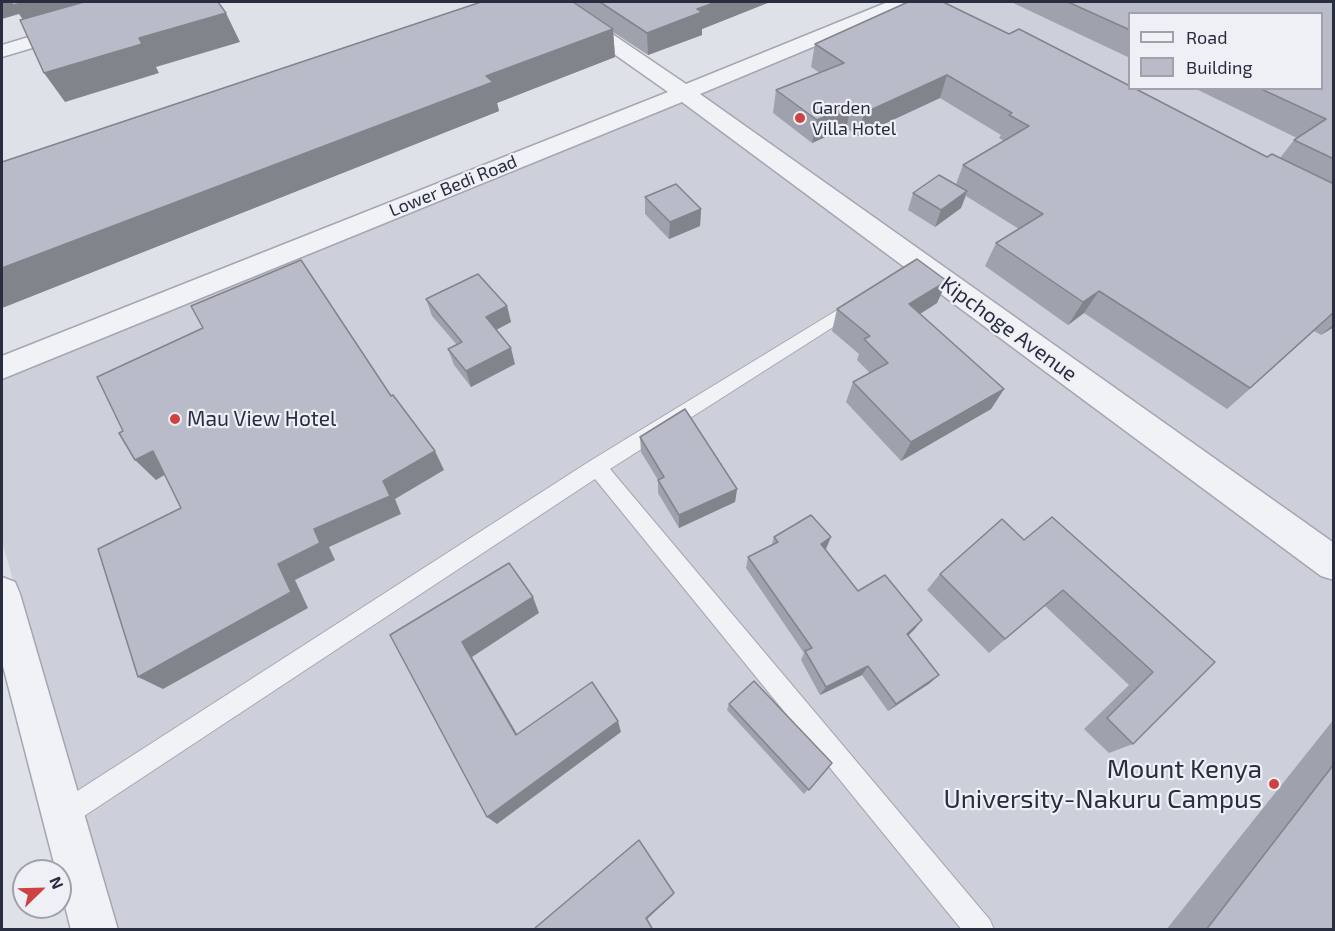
<!DOCTYPE html>
<style>
body{margin:0}
#map{position:relative;width:1335px;height:931px;overflow:hidden;background:#dfe1e8;font-family:"Exo 2",sans-serif}
canvas{display:block}
.frame{position:absolute;inset:0;border:3px solid #282d3f;pointer-events:none}
.legend{position:absolute;left:1128px;top:12px;width:195px;height:78px;box-sizing:border-box;background:#eef0f6;border:2px solid #9fa2ad;margin:0;padding:8px 10px;list-style:none;font-size:18px;color:#282d3f}
.legend li{display:flex;align-items:center;gap:12px;height:30px}
.legend b{width:30px;border:2px solid #9fa2ad}
.north{position:absolute;left:12px;top:859px;width:60px;height:60px;box-sizing:border-box;background:#eef0f6;border:2px solid #9fa2ad;border-radius:50%;rotate:67deg;font-size:16px;font-weight:700;line-height:24px;text-align:center;color:#282d3f}
.north::after{content:'';display:block;margin:auto;width:21px;height:27px;background:#ce4243;clip-path:polygon(50% 0,100% 100%,50% 72%,0 100%)}
</style>
<div id="map">
<canvas width="1335" height="931"></canvas>
<div class="frame"></div>
<ul class="legend">
<li><b style="height:8px;background:#f1f2f6"></b>Road</li>
<li><b style="height:16px;background:#b9bcc8"></b>Building</li>
</ul>
<div class="north">N</div>
</div>
<script>
const context = document.querySelector('canvas').getContext('2d');
context.lineJoin = 'round';
function fill(path, color) {
  context.fillStyle = color;
  context.fill(path, 'evenodd');
}
function trace(path, color, width, dash) {
  context.strokeStyle = color;
  context.lineWidth = width;
  context.lineCap = dash ? 'butt' : 'round';
  context.setLineDash(dash || []);
  context.stroke(path);
}
function write(font, color, halo, rows, align = 'center') {
  context.font = font + ' "Exo 2",sans-serif';
  context.lineWidth = 4.5;
  context.setLineDash([]);
  context.textBaseline = 'middle';
  context.strokeStyle = halo;
  context.fillStyle = color;
  for (const [text, x, y, turn = 0] of rows) {
    context.save();
    context.translate(x, y);
    context.rotate((+turn || 0) * Math.PI / 180);
    context.textAlign = isNaN(turn) ? turn : align;
    if (halo) context.strokeText(text, 0, 0);
    context.fillText(text, 0, 0);
    context.restore();
  }
}
fill(new Path2D(`
 M882,2H1333V929H114L2,542V377ZM1130,14H1322V88H1130Z`), '#cdd0da');
const lane = new Path2D(`
 M857,298L863,300L865,304L863,308L610,469L990,920L994,930H962L595,479L72,824L63,828L54,824L50,815L54,806L590,461Z`);
const street = new Path2D(`
 M544,2H565L686,84L888,2H913L911,6L700,94L1334,543V580L1321,576L682,102L2,379V356L668,92L546,6Z
 M72,24L79,26L82,30L79,34L2,57V45Z
 M2,577L15,582L20,594L118,930H71L60,886V871H56L2,662Z`);
trace(lane, '#a4a7b2', 2);
trace(street, '#a4a7b2', 3);
fill(lane, '#f1f2f6');
fill(street, '#f1f2f6');
fill(new Path2D(`
 M575,2H770L702,29V35L648,55L613,32L615,57L497,103L499,111L2,308V162Z
 M1011,2H1334V327L1321,335L1314,331L1227,409L1084,313L1068,325L985,266L996,243L1019,229L966,196L961,208L935,227L908,210L913,193L956,184L963,165L1004,141L999,138L1001,135L940,98L858,136L846,128L812,143L773,113L776,90L820,73L811,67L815,44L1009,34L1267,157L1280,158L1294,140L1297,138L1194,88H1322L1130,14V58Z
 M645,197L701,209L700,226L669,239L645,214Z
 M947,281L937,303L920,314L1004,389L991,409L901,461L846,402L853,382L870,373L857,360L859,354L832,331L837,309Z
 M426,299L507,306L511,322L496,330L515,364L471,387L454,365L448,349L457,345L432,316Z
 M640,437L737,489L735,502L679,528L658,493V480L641,452Z
 M774,537L826,549H825L858,591L922,620L908,636L939,675L930,683L888,711L862,675L820,695L801,660L804,653L746,568L748,557L772,544Z
 M1024,540L1215,662L1133,744L1109,753L1084,729L1129,685L1045,606L989,653L927,590L940,574Z
 M729,704L832,763L804,794L727,710Z
 M1334,719V930H1166Z`), '#9fa2ac');
fill(new Path2D(`
 M2,2H144L33,34L19,14L2,19Z
 M716,2H770L702,29V35L648,55L647,33L697,9Z
 M226,13L240,42L156,67L159,73L65,102L44,73L139,38Z
 M613,29L615,57L497,103L499,111L2,308V268L486,76Z
 M947,75L940,98L858,136L864,113Z
 M852,105L846,128L812,143L817,120Z
 M967,191L961,208L935,227L941,210Z
 M701,209L700,226L669,239L670,222Z
 M947,281L937,303L901,326L909,304Z
 M1099,291L1084,313L1068,325L1083,302Z
 M507,306L511,322L490,333L486,317Z
 M1334,312L1314,331L1227,409L1250,388Z
 M1334,324V327L1321,335Z
 M511,348L515,364L471,387L466,371Z
 M1004,389L991,409L901,461L911,442Z
 M153,451L173,470L156,480L135,460Z
 M435,451L444,470L395,499L401,514L329,547L335,560L295,580L308,608L163,689L138,677L278,564L314,529L383,481Z
 M737,489L735,502L679,528V515Z
 M831,537L826,549L816,555L821,544Z
 M533,597L539,613L472,657L524,746L516,735L462,642Z
 M922,620L914,630L899,644L907,634Z
 M868,666L862,675L820,695L826,687Z
 M939,675L930,683L888,711L896,704Z
 M618,721L621,732L497,824L487,817Z
 M674,893L673,895L647,919L653,930L646,918Z`), '#82848c');
const building = new Path2D(`
 M11,2H26L13,5Z
 M84,2H218L226,13L139,38L142,44L44,73L20,20Z
 M481,2H573L613,29L486,76L493,82L2,268V162Z
 M600,2H716L697,9L702,12L647,33Z
 M908,2H943L1009,34L1019,29L1130,86V88H1134L1267,157L1272,154L1334,184V312L1250,388L1099,291L1083,302L996,243L1043,214L963,165L1029,126L1009,115L1012,113L947,75L864,113L852,105L817,120L776,90L844,63L815,44Z
 M1068,2H1334V159L1294,140L1326,119L1259,88H1322V14H1130V30Z
 M939,175L967,191L941,210L913,193Z
 M676,184L701,209L670,222L645,197Z
 M917,259L947,281L909,304L1004,389L911,442L853,382L888,363L864,339L870,336L837,309Z
 M301,260L391,396L393,395L435,451L383,481L390,496L314,529L320,543L278,564L291,592L138,677L98,549L181,508L153,451L135,460L119,433L123,431L97,377L203,328L191,306Z
 M478,274L507,306L486,317L511,348L466,371L448,349L462,342L426,299Z
 M685,409L737,489L679,515L658,480L664,477L640,437Z
 M811,515L831,537L821,544L858,591L885,575L922,620L907,634L939,675L896,704L868,666L826,687L805,651L812,648L748,557L778,542L774,537Z
 M1052,517L1215,662L1133,744L1107,718L1153,672L1063,590L1005,639L940,574L1002,519L1024,540Z
 M509,563L533,597L462,642L516,735L592,682L618,721L487,817L390,635Z
 M754,681L832,763L809,790L729,704Z
 M1334,764V930H1206Z
 M639,840L674,893L646,918L653,930H536L535,928Z`);
fill(building, '#b9bcc8');
trace(building, '#82848c', 1.5);
for (const [x, y, r, color] of [
 [800,118,6,"#ce4243"],
 [175,419,6,"#ce4243"],
 [1274,784,6,"#ce4243"]
]) {
  const dot = new Path2D();
  dot.arc(x, y, r, 0, 2 * Math.PI);
  context.fillStyle = color;
  context.fill(dot);
  trace(dot, '#eef0f6', 2);
}
write('18px', '#282d3f', '#eef0f6', [
 ["Garden",812,108],
 ["Villa Hotel",812,129]
], 'left');
write('18px', '#282d3f', '#eef0f6', [
 ["Lower Bedi Road",453,186,-22]
]);
write('21px', '#282d3f', '#eef0f6', [
 ["Kipchoge Avenue",1009,329,36]
]);
write('21px', '#282d3f', '#eef0f6', [
 ["Mau View Hotel",187,419]
], 'left');
write('26px', '#282d3f', '#eef0f6', [
 ["Mount Kenya",1262,769],
 ["University-Nakuru Campus",1262,799]
], 'right');
</script>
